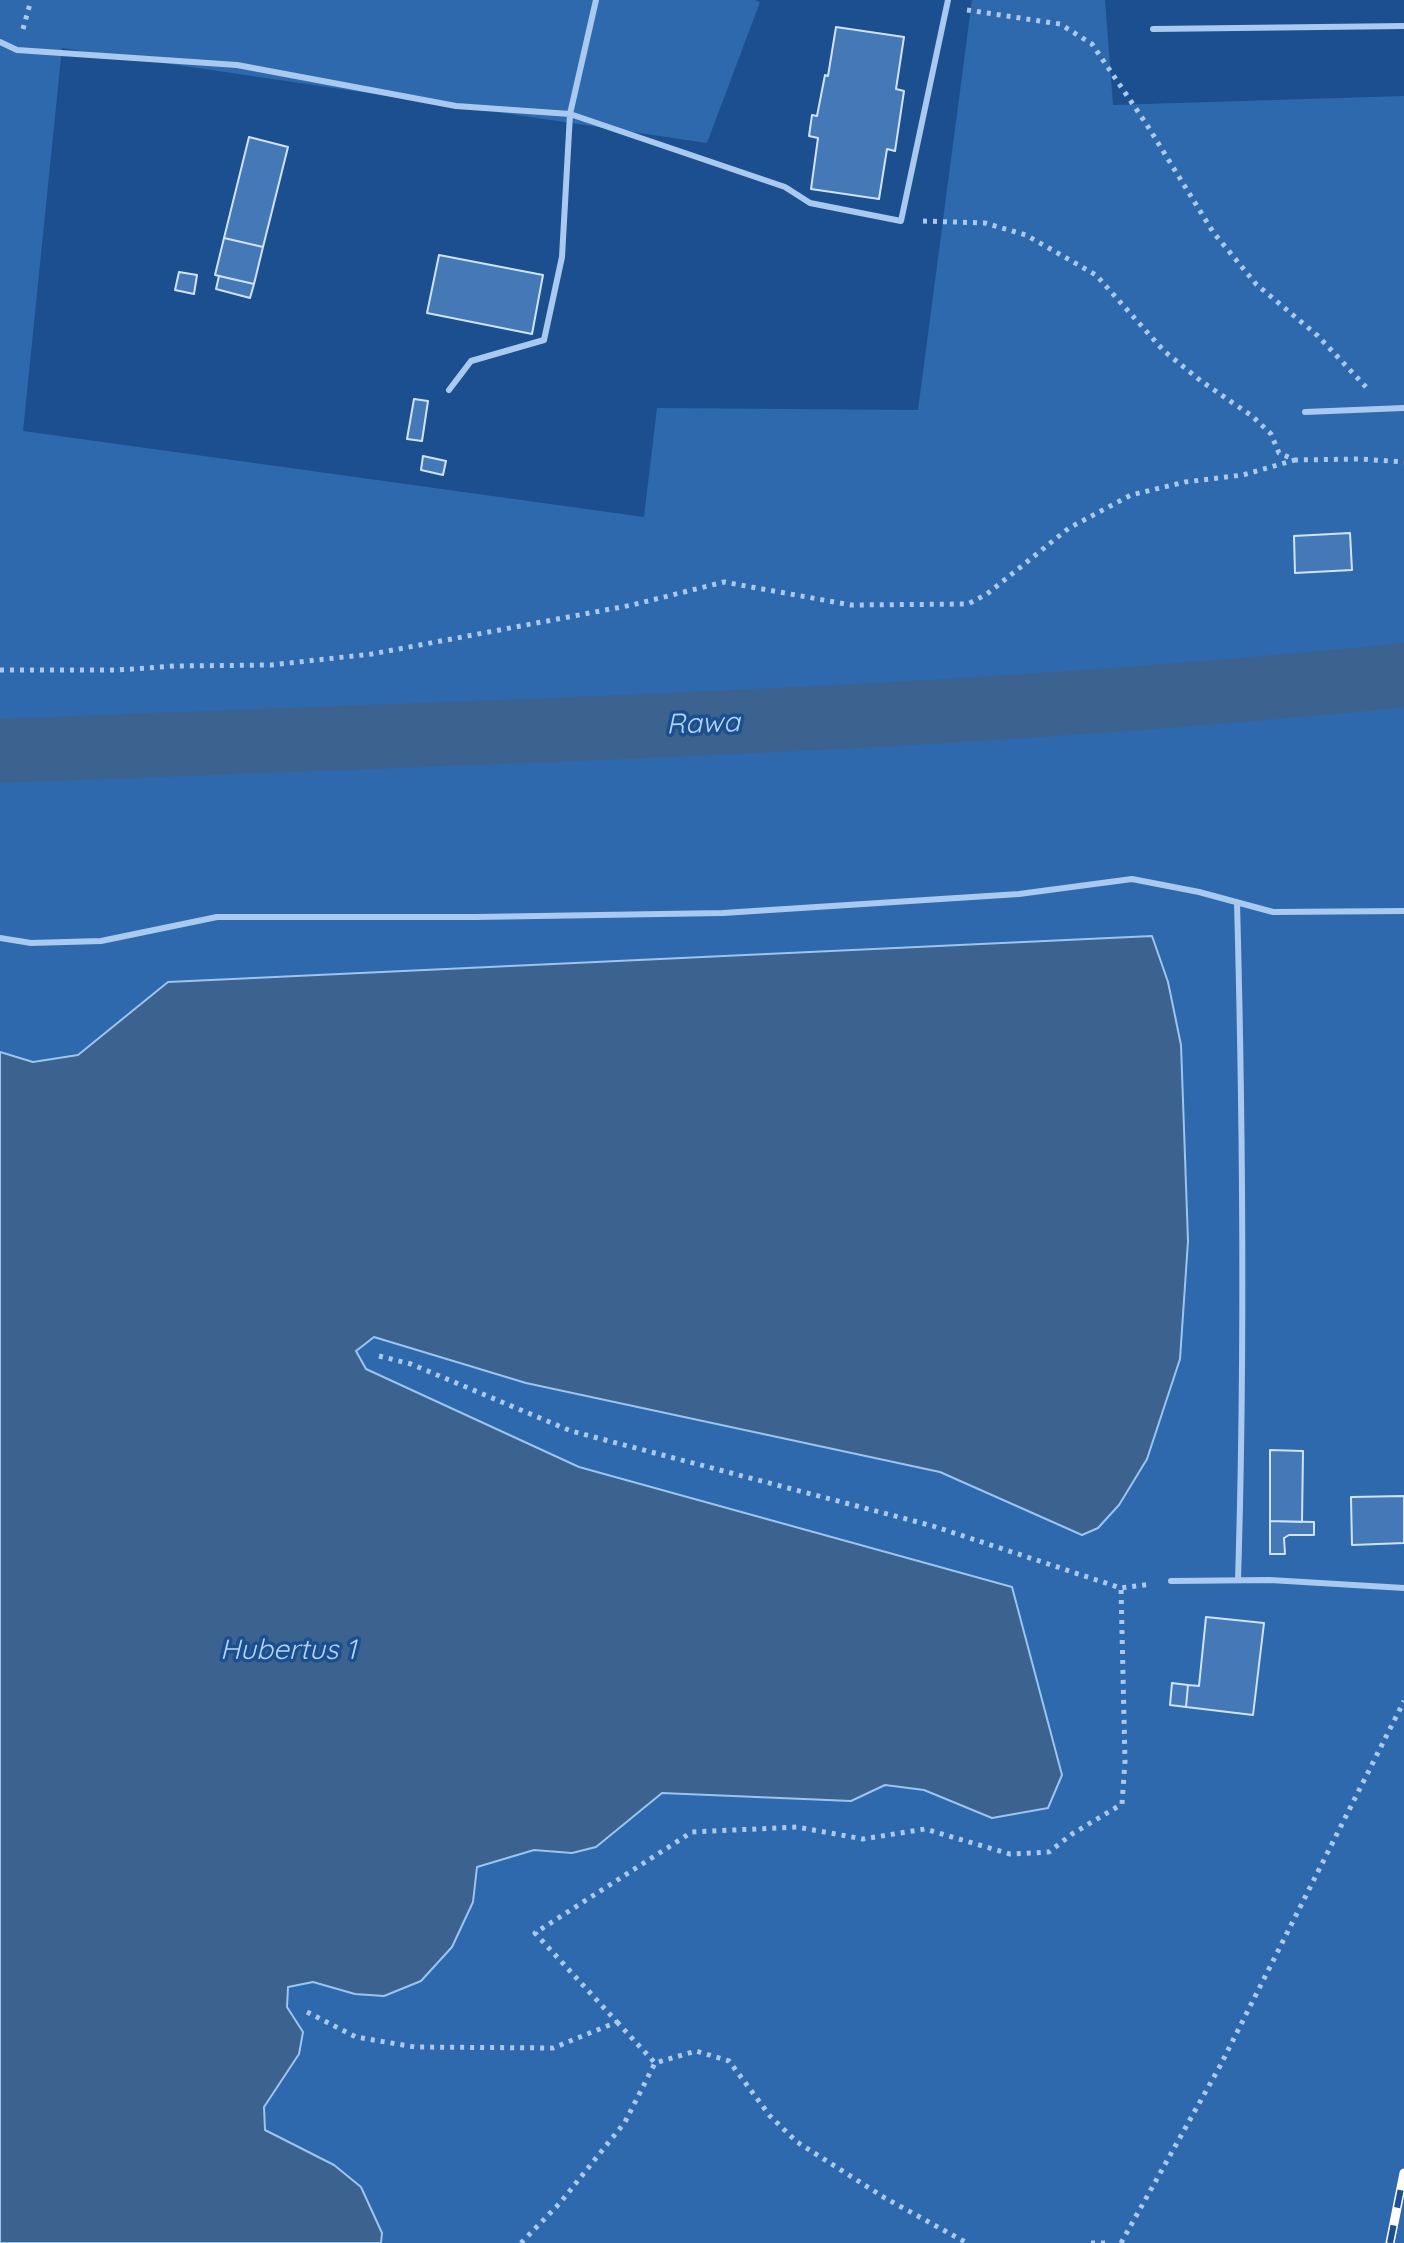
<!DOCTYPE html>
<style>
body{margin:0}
canvas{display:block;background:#1b4f8f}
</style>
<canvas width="1404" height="2243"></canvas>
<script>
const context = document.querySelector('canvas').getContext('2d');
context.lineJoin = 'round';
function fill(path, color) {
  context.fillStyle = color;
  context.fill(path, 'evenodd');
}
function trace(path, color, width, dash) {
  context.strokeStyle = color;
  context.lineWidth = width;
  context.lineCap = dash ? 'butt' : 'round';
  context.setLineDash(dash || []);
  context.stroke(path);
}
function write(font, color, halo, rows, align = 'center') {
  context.font = font + ' Quicksand,sans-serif';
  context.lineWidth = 7;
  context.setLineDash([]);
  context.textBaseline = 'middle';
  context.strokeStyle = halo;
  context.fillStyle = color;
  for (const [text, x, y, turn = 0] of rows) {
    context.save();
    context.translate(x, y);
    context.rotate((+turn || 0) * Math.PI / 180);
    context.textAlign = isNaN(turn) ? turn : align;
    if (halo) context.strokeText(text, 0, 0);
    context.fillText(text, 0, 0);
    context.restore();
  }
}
fill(new Path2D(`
 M0,0H754L760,2L707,143L62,48L23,431L644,517L657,408L918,410L972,0H1105L1113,105L1404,96V662L1022,694L0,736Z
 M1404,691V2243H0V766L837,732Z`), '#2e69ad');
const water = new Path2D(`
 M1152,936L1168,982L1181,1045L1188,1241L1180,1359L1147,1459L1119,1505L1098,1528L1082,1535L940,1472L526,1383L374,1337L356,1351L366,1369L579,1467L1012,1587L1062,1775L1048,1808L992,1818L924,1790L885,1785L851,1801L662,1793L596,1847L572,1853L534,1850L477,1867L473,1902L452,1947L421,1981L384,1996L355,1994L313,1982L288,1987L287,2007L303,2032L299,2054L264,2107L265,2130L334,2165L361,2187L382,2233L381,2243H0V1052L33,1062L78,1055L168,982Z`);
fill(water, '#3c6290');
trace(water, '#9cc4f0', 2);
trace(new Path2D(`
 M0,751C468,732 938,722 1404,675`), '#3c6290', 64);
const building = new Path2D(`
 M836,27L904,37L896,89L904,91L895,151L887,149L879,199L811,189L818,138L809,136L812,115L817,116L825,75L828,76Z
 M249,137L288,147L263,247L224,238Z
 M224,238L263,247L254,284L215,275Z
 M439,255L543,275L532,334L427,313Z
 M179,272L197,275L194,294L175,290Z
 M219,276L254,284L250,298L216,289Z
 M414,399L428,401L422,441L407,439Z
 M423,456L446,461L443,475L421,470Z
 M1350,533L1352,570L1295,573L1294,536Z
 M1270,1450L1303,1451L1302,1522L1270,1521Z
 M1404,1496V1543L1352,1545L1351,1497Z
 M1270,1521L1314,1522V1535H1289L1284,1538L1285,1554H1270Z
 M1206,1617L1264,1623L1253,1715L1186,1707L1188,1685L1199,1686Z
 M1172,1683L1188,1685L1186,1707L1170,1705Z`);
fill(building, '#4478b7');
trace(building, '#cfe3fa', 2);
trace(new Path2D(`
 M967,10L1060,24L1092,44L1147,125L1213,232L1256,284L1318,336L1366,387
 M23,29L31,0
 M923,221L985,223L1026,235L1096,275L1164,351L1201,381L1252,416L1271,434L1279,453L1295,460L1361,459L1404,462
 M0,670H118L175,666L271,665L372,654L632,605L724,582L851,605L968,604L987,594L1069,528L1131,495L1185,482L1243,475L1295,460
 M379,1356L411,1364L571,1431L933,1526L1121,1588L1152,1584
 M307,2012L356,2037L415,2047L553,2048L617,2022L535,1933L692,1832L797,1827L863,1839L925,1829L1010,1854L1049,1852L1072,1834L1122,1804L1125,1761L1121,1588
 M617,2022L655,2063L696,2051L729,2061L770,2116L797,2142L885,2198L967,2243
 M521,2243L560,2203L625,2122L655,2063
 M1091,2243H1109
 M1121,2243L1220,2066L1404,1701`), '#a9c9ee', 5, [4, 6]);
trace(new Path2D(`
 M1153,29L1404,26
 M0,42L17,50L237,65L456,106L570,114L596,0
 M449,390L471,361L544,340L562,257L570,114L785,187L810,203L901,221L948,0
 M1305,412L1404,408
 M1237,902C1243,1128 1245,1354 1238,1580
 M0,938L31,943L101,941L217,917H476L723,913L1019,894L1132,879L1199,892L1273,912L1404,911
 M1171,1581L1270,1580L1404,1588`), '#a9c9ee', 6);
const rail = new Path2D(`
 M1390,2243L1404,2173`);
trace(rail, '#fff', 9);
trace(rail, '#1b4f8f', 6, [18]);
write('italic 28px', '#b5d3f5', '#1b4f8f', [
 ["Rawa",703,724,-2],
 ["Hubertus 1",288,1651]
]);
</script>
